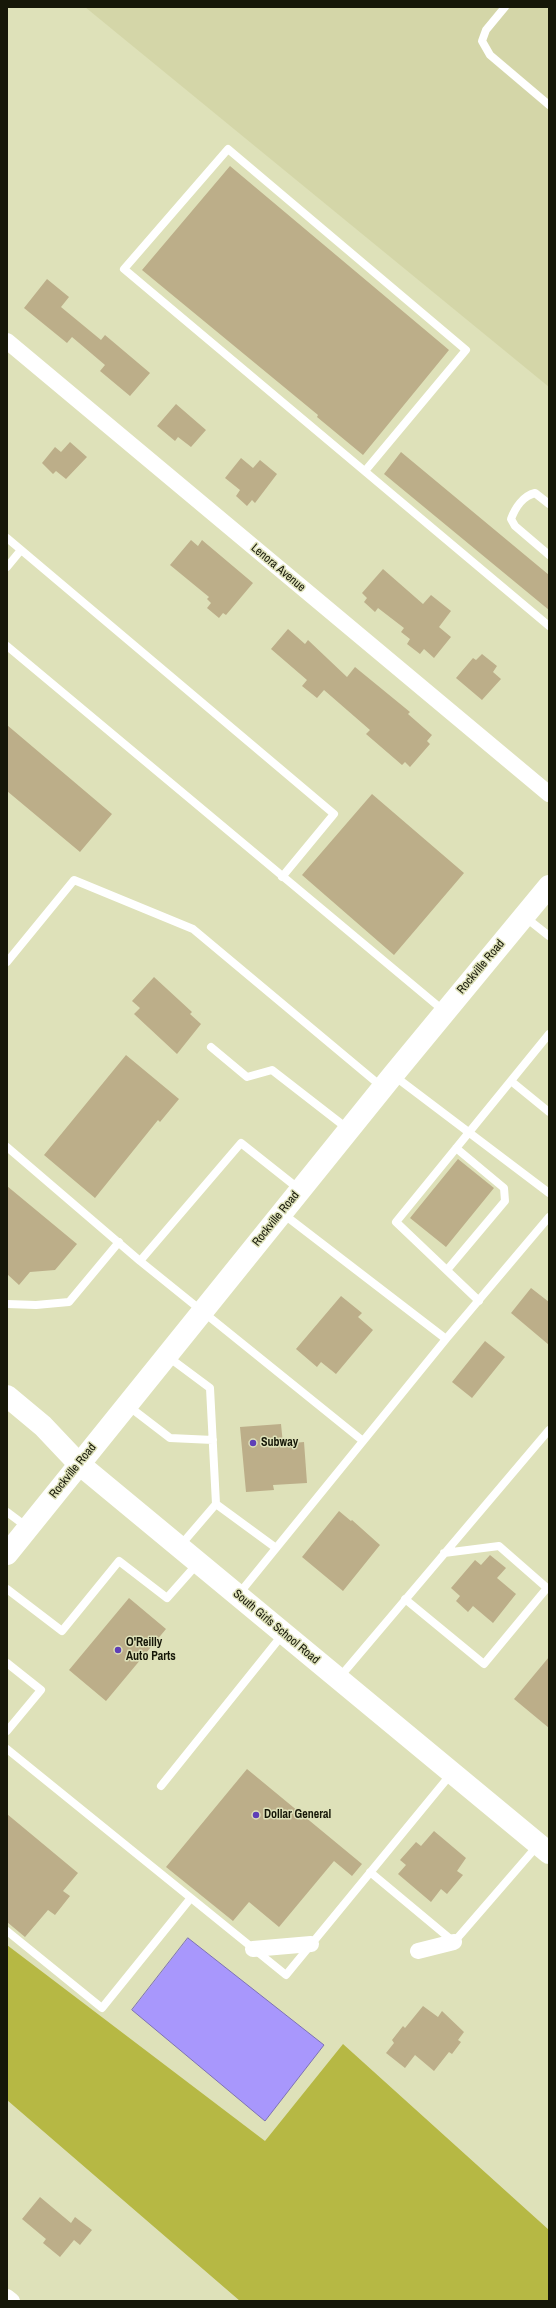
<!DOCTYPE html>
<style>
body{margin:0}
#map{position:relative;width:556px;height:2308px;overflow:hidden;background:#dee1b9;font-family:"Archivo Narrow",sans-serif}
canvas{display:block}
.frame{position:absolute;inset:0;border:8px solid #161708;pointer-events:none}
</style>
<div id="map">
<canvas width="556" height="2308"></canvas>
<div class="frame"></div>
</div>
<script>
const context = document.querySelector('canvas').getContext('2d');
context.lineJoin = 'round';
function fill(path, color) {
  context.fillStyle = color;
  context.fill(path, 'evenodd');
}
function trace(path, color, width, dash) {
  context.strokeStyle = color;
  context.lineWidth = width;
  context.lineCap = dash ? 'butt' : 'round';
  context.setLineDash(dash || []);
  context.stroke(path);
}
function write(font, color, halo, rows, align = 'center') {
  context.font = font + ' "Archivo Narrow",sans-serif';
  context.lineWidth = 3;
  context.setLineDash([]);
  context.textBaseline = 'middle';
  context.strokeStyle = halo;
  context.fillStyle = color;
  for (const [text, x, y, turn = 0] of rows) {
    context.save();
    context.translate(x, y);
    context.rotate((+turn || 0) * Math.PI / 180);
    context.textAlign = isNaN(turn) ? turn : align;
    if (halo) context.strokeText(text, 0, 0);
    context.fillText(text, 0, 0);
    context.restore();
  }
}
fill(new Path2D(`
 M85,7H549V387Z`), '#d4d6a8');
fill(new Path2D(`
 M7,1945L265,2141L343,2044L549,2230V2301H240L7,2100Z`), '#b6b844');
const water = new Path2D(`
 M188,1938L324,2045L265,2121L132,2010Z`);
fill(water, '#a897fc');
trace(water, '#7c71b3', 1);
fill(new Path2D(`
 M230,166L449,350L363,455L317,417L318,415L142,270Z
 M47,279L69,297L61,307L101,340L105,335L150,373L130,396L100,371L105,365L72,337L67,343L24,308Z
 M176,404L206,430L191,447L178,437L175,441L157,426Z
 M70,442L87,457L66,479L56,471L53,474L42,463L55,447L61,452Z
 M401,452L549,575V610L384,474Z
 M241,458L253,468L260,460L277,474L255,503L252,500L247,506L236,496L240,490L225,478Z
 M191,540L198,546L202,540L253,583L226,615L223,613L219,618L207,608L211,603L207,599L209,597L170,565Z
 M383,569L423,604L431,595L451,611L439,627L451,637L434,658L424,649L420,654L407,644L410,639L401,632L404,628L378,608L375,612L364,602L367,598L362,593Z
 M288,629L305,644L308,640L347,677L355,667L410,712L408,714L432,735L427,741L430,744L410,767L405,762L402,765L366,734L370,730L324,690L317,698L302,686L307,680L271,649Z
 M482,654L497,666L493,672L501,679L482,700L456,678L473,658L476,660Z
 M7,725L112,814L80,852L7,791Z
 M372,794L464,873L394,955L302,875Z
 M154,977L192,1012L190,1014L201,1024L177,1054L134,1014L140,1008L132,1001Z
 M126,1055L179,1099L160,1122L158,1120L95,1198L44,1155Z
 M458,1159L494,1188L446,1247L410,1218Z
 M7,1186L77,1244L55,1270L30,1272L19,1285L7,1274Z
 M531,1288L549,1302V1345L511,1313Z
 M341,1296L362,1313L358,1317L373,1330L336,1374L321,1362L317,1367L296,1349Z
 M485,1341L505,1357L472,1398L452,1382Z
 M281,1424L283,1444L304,1442L307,1483L273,1485L274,1490L246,1492L240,1427Z
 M339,1511L351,1521L352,1520L380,1545L343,1591L302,1557Z
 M490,1555L506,1568L497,1578L516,1594L493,1623L473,1606L468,1612L456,1601L460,1596L451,1588L475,1560L481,1565Z
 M129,1598L166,1629L106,1701L69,1670Z
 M549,1657V1728L514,1699Z
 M247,1769L362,1864L352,1876L334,1861L279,1927L249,1902L233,1921L166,1867Z
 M7,1814L78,1873L63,1891L70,1896L55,1915L48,1910L25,1937L7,1922Z
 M434,1831L466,1858L457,1871L463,1875L447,1894L441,1889L431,1902L398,1874L406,1865L400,1860L416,1842L421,1846Z
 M423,2006L438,2017L442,2011L464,2032L458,2040L461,2042L452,2054L449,2052L434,2071L415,2055L405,2068L386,2053L394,2043L392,2040L403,2026L405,2028Z
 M40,2197L71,2223L75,2217L92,2230L80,2245L74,2240L60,2257L43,2243L46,2239L22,2219Z`), '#bcae89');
trace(new Path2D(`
 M505,7L486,30L482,41L490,55L549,105
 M365,471L466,350L228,149L124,269L549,626
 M549,504L535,493C523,496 515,508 511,519L515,526L549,555
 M7,538L334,814L282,877
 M7,567L21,550
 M7,646L444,1011
 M525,917L549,936
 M7,962L74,880L193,929L382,1087
 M211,1047L247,1077L272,1070L348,1129
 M393,1075L549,1193
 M511,1081L549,1112
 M7,1147L140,1261
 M299,1189L241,1143L140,1261L363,1441
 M447,1270L505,1201L504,1188L456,1148
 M479,1301L396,1222L549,1034
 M7,1304L36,1305L69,1302L119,1242
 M446,1339L549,1217
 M167,1356L210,1388L216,1504L276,1548
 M127,1405L170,1438L213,1440
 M7,1512L27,1527
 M180,1546L216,1504
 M7,1589L62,1631L119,1561L167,1598L198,1563
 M238,1595L446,1339L282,1213
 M405,1599L484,1664L547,1588L499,1546L444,1553
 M7,1663L41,1690L7,1731
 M339,1678L549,1430
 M7,1749L286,1975L451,1774
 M161,1786L283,1634
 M370,1872L454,1942L538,1845
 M7,1931L102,2008L190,1899`), '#fff', 8);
trace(new Path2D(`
 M7,341L549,794
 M253,1949L311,1944
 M418,1951L454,1942
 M7,2297L12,2301`), '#fff', 16);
trace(new Path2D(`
 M7,1396L43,1426L78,1463L549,1853`), '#fff', 22);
trace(new Path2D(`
 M7,1554L393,1075L549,886`), '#fff', 22);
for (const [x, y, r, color] of [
 [253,1443,4,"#5f3fb7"],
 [118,1650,4,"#5f3fb7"],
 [256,1815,4,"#5f3fb7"]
]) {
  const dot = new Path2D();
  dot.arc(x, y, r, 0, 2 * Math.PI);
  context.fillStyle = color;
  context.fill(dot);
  trace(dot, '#dee1b9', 1.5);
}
write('12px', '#161708', '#dee1b9', [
 ["Lenora Avenue",278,568,40],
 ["Rockville Road",481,967,-50],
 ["Rockville Road",276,1219,-51],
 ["Rockville Road",73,1471,-51],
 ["South Girls School Road",276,1627,40]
]);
write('bold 12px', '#161708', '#dee1b9', [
 ["Subway",261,1443],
 ["O'Reilly",126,1643],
 ["Auto Parts",126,1657],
 ["Dollar General",264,1815]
], 'left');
</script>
